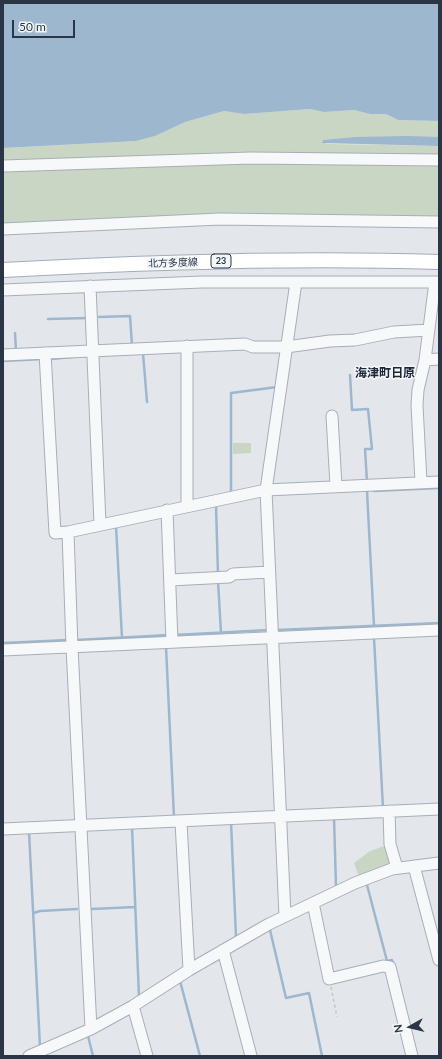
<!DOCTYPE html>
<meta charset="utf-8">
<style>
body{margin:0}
#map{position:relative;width:442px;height:1059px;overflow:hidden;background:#e3e7ec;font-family:Lato,sans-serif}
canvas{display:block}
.frame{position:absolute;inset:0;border:4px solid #2a3546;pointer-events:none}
.north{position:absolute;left:390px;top:1007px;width:40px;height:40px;-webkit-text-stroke:3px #f3f6f9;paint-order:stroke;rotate:262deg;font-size:11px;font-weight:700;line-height:16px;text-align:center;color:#2a3546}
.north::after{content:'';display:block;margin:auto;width:14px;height:18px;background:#2a3546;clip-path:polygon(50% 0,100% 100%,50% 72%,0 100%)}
.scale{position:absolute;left:12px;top:20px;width:63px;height:18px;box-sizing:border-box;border:2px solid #2a3546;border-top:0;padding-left:5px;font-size:12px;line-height:14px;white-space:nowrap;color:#2a3546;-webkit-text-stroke:3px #f3f6f9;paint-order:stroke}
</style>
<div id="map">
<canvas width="442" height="1059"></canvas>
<div class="frame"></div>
<div class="north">N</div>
<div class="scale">50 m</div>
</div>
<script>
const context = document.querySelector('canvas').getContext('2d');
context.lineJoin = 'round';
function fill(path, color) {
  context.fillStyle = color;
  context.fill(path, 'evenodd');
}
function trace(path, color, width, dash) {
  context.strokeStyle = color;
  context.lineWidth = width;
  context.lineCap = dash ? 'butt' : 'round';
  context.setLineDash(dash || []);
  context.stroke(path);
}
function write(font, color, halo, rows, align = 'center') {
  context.font = font + ' Lato,"Noto Sans JP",sans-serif';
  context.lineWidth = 3;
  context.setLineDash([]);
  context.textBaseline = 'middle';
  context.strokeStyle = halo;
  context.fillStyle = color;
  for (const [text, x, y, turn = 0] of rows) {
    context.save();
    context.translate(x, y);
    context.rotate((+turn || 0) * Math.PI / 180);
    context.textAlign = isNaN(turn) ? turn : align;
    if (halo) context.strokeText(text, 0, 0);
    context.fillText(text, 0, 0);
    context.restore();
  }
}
fill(new Path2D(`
 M310,109L324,112L354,110L370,114H386L398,120L439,121V137H354L323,140L322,142L328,144L439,146V158L3,163V148L136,141L155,136L185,122L224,111L244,114Z
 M251,161L439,164V219L3,225V169Z
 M233,443H251V453L233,454Z
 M387,845L393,864L359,877L354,863L370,851Z`), '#cad6c4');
fill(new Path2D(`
 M3,3H439V121L398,120L386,114H370L354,110L324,112L310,109L244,114L224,111L185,122L155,136L136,141L3,148Z
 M408,136L439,137V146L322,143L323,140L354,137Z`), '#9db7ce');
trace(new Path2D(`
 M99,317L130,316L132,345
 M48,319L88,318
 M15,333L16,351
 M141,353H143L147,402
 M51,359L73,357
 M3,361L43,359
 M350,375L352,410L368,409L372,449H365L367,482
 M231,491V393L277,387
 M367,491L374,626
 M374,491L439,488
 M216,505L218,575
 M116,526L122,638
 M218,581L221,633
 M277,630L439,623
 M174,635L269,630
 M374,638L383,808
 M76,640L169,635
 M3,643L68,640
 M166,647L174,817
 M334,817L336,887
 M231,822L236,937
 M132,827L139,997
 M29,832L40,1047
 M367,885L387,961L392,960L393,964
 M92,909L135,907
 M34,913L40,911L77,909
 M270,930L286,998L309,993L322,1056
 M180,981L200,1056
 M88,1036L93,1056`), '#9db7ce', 2.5);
const minor = new Path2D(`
 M3,166L251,158L439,160
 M3,229L220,219L439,222
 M90,286L100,524
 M3,290L202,282H439
 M187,346V506
 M45,353L55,533L68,532
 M3,355L245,344L253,347H286L330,341L355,340L394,332L429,330
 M425,360L439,359
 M332,416L336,486
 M421,482L417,405L418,390L425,360L435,282
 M167,510L172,642
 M170,580L229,577L233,574L269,572
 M3,650L439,630
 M389,811L390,844L397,868
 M181,822L189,970
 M3,829L439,809
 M414,866L439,960
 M313,903L329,979L383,966L390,967L412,1056
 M285,916L266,490L296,282
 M223,950L251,1056
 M133,1006L147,1056
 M91,1029L72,647L68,532L266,490L439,482
 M29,1056L91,1029L133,1006L189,970L269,924L355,883L392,869L439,863`);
const major = new Path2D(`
 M3,270C148,262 294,257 439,262`);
trace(minor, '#a8aeb7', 13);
trace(major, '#a2acb9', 16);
trace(new Path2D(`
 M331,987L337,1017`), '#c1c5cb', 1.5, [3, 3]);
trace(minor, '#f6f8fa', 11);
trace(major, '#fff', 14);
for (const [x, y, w] of [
 [221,261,20]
]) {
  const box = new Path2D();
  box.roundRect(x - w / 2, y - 7, w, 14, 3);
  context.fillStyle = '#f3f6f9';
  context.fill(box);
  trace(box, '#2a3546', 1);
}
write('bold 9px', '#2a3546', null, [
 ["23",221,261]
]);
write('10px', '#2a3546', '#f3f6f9', [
 ["北方多度線",173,263,-2]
]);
write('bold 12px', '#1c2637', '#f3f6f9', [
 ["海津町日原",385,373]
]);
</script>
